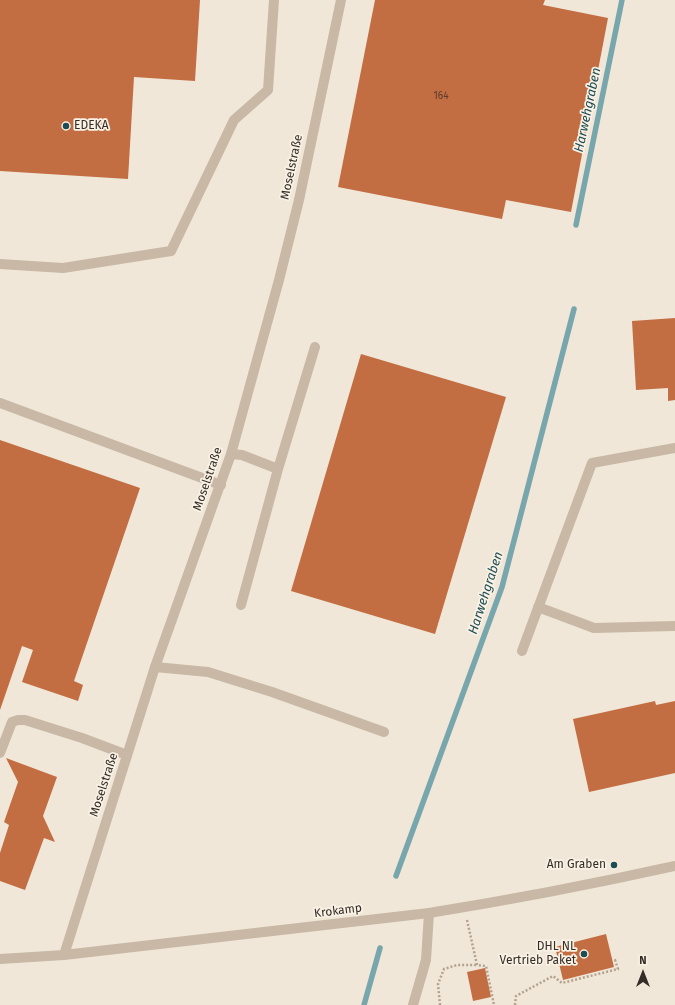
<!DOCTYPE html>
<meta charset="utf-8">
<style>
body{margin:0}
#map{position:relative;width:675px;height:1005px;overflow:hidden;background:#f0e7d8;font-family:"Fira Sans",sans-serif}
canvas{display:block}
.north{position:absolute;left:623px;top:953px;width:40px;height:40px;-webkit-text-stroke:3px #f8f1e4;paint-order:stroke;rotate:0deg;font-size:11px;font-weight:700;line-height:16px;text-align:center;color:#342c26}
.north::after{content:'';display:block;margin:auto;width:14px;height:18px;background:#342c26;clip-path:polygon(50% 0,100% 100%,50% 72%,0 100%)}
</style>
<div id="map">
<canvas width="675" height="1005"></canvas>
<div class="north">N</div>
</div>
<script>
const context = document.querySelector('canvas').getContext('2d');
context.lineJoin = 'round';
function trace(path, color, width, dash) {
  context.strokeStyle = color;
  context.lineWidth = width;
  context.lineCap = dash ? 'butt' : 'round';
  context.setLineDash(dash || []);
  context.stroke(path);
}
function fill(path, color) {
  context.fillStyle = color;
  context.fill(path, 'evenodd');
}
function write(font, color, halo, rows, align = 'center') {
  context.font = font + ' "Fira Sans",sans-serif';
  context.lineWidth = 3.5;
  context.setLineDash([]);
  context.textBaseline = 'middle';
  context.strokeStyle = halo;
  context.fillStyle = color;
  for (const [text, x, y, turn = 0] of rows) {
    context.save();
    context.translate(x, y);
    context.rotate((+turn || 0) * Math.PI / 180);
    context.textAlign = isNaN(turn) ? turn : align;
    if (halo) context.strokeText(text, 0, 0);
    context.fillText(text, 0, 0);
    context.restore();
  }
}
trace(new Path2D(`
 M576,225L622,0
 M396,876L502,587L574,309
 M364,1005L380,948`), '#78a6ad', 5.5);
fill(new Path2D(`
 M0,0H200L195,81L134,77L128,179L0,171Z
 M375,0H545L543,5L608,18L571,212L506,200L502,219L338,187Z
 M675,318V400L668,401V388L636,390L632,321Z
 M361,354L506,397L435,634L291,591Z
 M0,440L140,488L74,681L83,685L78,701L22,682L33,650L22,646L0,710Z
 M655,701L656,705L675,701V773L589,792L573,719Z
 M6,758L57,777L43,816L55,842L44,838L25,890L0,881V853L9,825L4,822L18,782Z
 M606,934L614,967L563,980L555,947Z
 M485,968L491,997L473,1001L467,972Z`), '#c36d43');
trace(new Path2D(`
 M467,920L477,965L486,966L494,1005
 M440,1005L438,984L444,969L457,965H477
 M515,1005L516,996L553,976L562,983L618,969L615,960L613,961`), '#b4a28f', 2.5, [2, 2]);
trace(new Path2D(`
 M0,264L63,268L171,251L234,120L268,90L274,0
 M0,403L221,485
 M231,454L242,455L278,469L241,605
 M278,469L315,347
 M538,607L594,628L675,626
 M522,651L592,463L675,448
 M155,667L208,672L272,692L384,732
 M0,753L12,722L18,720H25L82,738L127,755
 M413,1005L426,960L429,913`), '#c8b8a5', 10);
trace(new Path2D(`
 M64,955L155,667L231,454L279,280L299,200L341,0
 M0,959L64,955L429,913C511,900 594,884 675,866`), '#c8b8a5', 10);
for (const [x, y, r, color] of [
 [66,126,4,"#1d4c54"],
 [614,865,4,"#1d4c54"],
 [584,954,4,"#1d4c54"]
]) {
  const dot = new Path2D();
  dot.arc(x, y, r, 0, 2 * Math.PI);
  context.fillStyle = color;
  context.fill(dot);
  trace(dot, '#f8f1e4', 1.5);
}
write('10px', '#583c2d', null, [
 ["164",441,96]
]);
write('12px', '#342c26', '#f8f1e4', [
 ["EDEKA",74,126,"left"],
 ["Am Graben",606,865],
 ["DHL NL",576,947],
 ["Vertrieb Paket",576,961]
], 'right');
write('12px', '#342c26', '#f8f1e4', [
 ["Moselstraße",292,167,-78],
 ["Moselstraße",208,479,-71],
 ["Moselstraße",104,785,-72],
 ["Krokamp",338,911,-7]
]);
write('italic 13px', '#1d4c54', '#f8f1e4', [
 ["Harwehgraben",588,110,-78],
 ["Harwehgraben",486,593,-72]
]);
</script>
